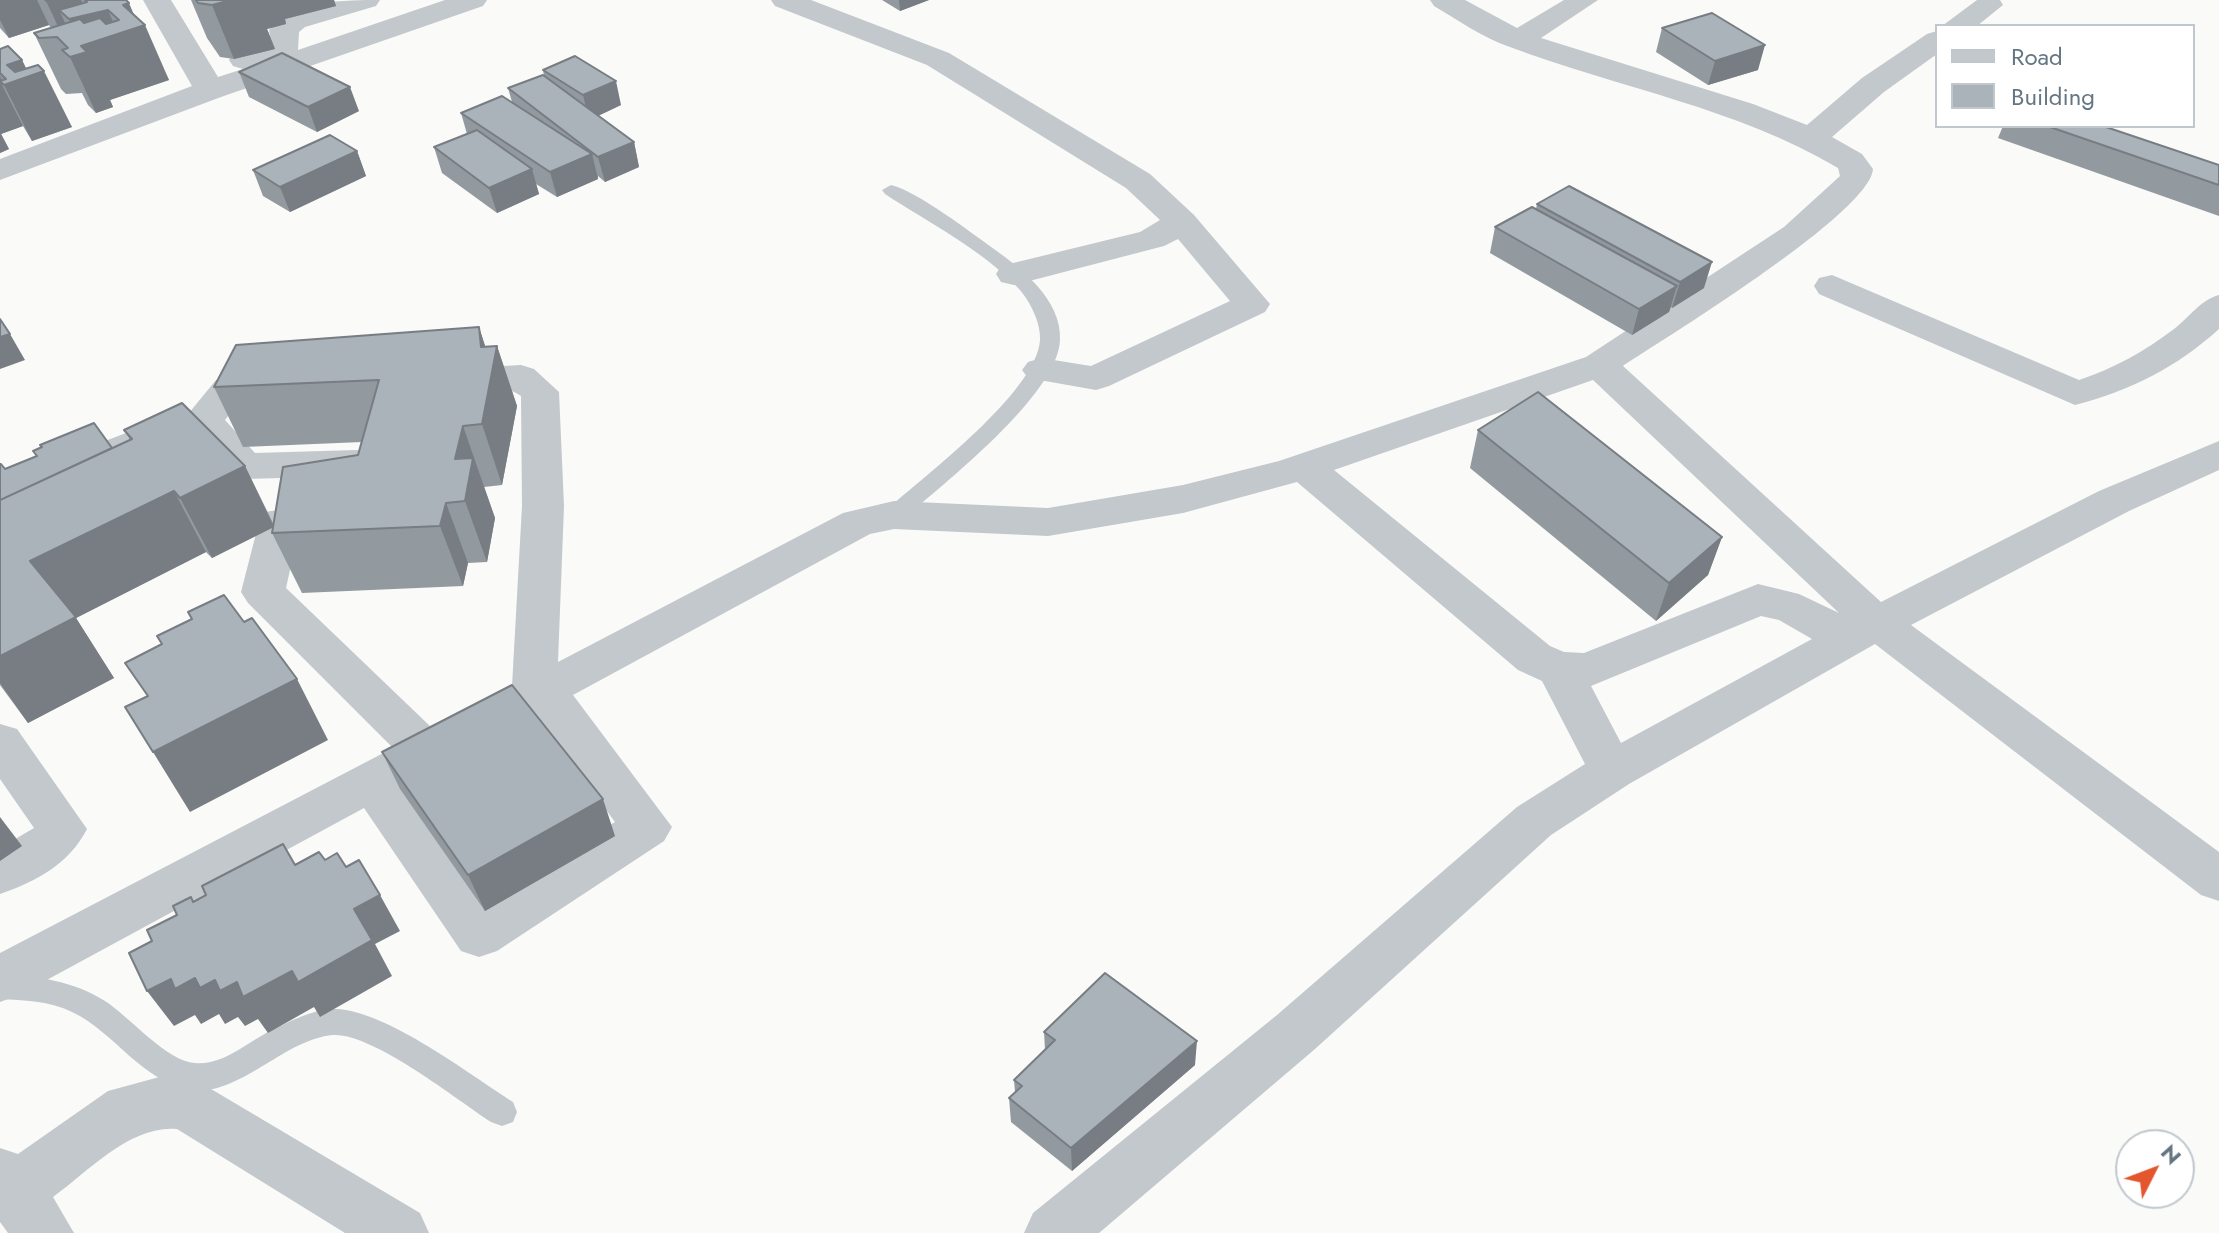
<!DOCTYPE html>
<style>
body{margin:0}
#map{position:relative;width:2219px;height:1233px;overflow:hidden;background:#fafaf8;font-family:Jost,sans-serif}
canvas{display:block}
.legend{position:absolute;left:1935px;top:24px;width:260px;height:104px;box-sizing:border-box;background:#fff;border:2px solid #c1c8cd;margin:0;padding:10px 14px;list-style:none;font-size:24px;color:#657683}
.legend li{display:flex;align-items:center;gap:16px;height:40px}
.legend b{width:40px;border:2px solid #c1c8cd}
.north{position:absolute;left:2115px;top:1129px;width:80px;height:80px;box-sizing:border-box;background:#fff;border:2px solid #c1c8cd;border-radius:50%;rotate:48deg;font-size:22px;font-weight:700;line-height:32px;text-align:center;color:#657683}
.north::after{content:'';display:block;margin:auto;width:28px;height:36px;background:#e4572e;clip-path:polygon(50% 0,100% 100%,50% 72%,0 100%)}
</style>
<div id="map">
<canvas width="2219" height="1233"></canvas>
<ul class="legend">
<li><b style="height:10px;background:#c3c8cc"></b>Road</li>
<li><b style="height:22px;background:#aab3b9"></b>Building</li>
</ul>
<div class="north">N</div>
</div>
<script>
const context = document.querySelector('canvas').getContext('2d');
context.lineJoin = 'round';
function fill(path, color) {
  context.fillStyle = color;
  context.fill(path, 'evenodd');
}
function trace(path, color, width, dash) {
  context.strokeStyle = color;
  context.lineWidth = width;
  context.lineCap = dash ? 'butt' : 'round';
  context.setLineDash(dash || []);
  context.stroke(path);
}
fill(new Path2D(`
 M891,185C917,191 970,232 994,249C1022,269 1062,300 1060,340C1058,395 943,484 902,520H886L883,515L886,510C925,476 1037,391 1040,340C1041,323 1030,301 1019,289C983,250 929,223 885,194L882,190Z
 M152,423L163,430L160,435L82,465L71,458L74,453Z
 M0,973C36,976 74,981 105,1001C130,1017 166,1061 195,1063C223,1066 249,1041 272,1030C291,1021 315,1008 336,1009C387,1011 469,1074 513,1102L517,1112L513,1122L502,1126L491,1122C456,1099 373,1033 333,1035C309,1037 286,1052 266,1064C246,1076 217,1094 193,1090C142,1083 115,1032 72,1012C50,1001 23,1000 0,999Z`), '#c3c8cc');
fill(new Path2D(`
 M143,0H171L218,77L243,69L233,66L229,60L233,54L271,45L269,30C291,0 346,0 380,0L376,6L305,27L299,32L298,50L445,0H487L483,6L221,97L0,180V159L192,86Z
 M771,0H811L949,53L1150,174L1194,215L1270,304L1265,312L1109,386L1096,390L1028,378L1022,370L1028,362L1041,358L1091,366L1230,301L1178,239L1164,246L1014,285L1001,282L996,274L1001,266L1140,232L1160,220L1126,188L927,65L775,6Z
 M1430,0H1465L1517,28L1564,0H1598L1541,38L1753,104L1807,125L1862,78L1927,34L1937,31V54L1884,92L1832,137L1862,154L1873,169C1870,213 1667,337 1623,366L1881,602L2099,491L2219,441V470L2129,511L1911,625L2219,852V901L2201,895L1875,644L1629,784L1551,835L1315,1049L1099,1233H1024L1033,1213L1277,1015L1517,807L1585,764L1542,681L1518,670L1297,482L1183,513L1048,536L894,529L870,534L573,695L672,827L664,841L497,951L479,957L461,951L364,808L19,995L0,1002V953L393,748L248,603L241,592L259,522L265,512L322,503L337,507L343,517L337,527L298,534L286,588L432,728L512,686L522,506L521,396C500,379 459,393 433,386L427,378L433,370L521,365L534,369L559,392L564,506L558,662L843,513L894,501L1048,508L1183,485L1279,461L1586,357L1784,227L1840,176L1838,168C1737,108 1619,88 1510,47C1483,38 1458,20 1434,6ZM1593,380L1839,613L1799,594L1758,584L1584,653L1564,652L1550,646L1334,470ZM1761,616L1779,620L1812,639L1621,743L1591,686ZM536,715L615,822L486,903L403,787Z
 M1977,0H2000L2003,5L1977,26H1942Z
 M1832,275L2079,380C2113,369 2145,351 2174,329C2190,317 2200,300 2219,295V329C2177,367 2130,391 2075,405L1819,294L1814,286L1819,278Z
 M273,374L287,378L292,386L287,394L241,399L225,420L255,453L357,450L371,454L377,463L371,472L357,476L245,479C217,471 200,443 184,419L216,380Z
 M0,724L17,729L87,829C69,864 37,881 0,894V848L34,828L0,779Z
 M163,1076L186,1078L206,1086L420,1213L429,1233H345L177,1129C130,1125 89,1171 53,1197L74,1233H8L0,1222V1148L18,1154L108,1091Z`), '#c3c8cc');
fill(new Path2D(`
 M0,0H126L169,80L110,100L113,107L96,113L88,105L82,93L66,94L61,89L34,33L51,28L49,25L9,38L0,28Z
 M191,0H334L336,6L285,19L286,24L267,29L275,49L234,59L220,57L207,38Z
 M882,0H929L900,11Z
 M1662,28L1758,70L1708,85L1656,52Z
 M0,49L22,60L26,69L72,127L32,141L23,126L1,134L9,149L0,153Z
 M543,70L621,105L598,116L634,142L639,167L605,182L598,176V179L557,197L536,184L539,194L497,213L442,173L434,147L467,134L461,113L512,102L508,88L544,76Z
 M239,72L359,111L317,132L249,97Z
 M2003,126H2103L2219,165V216L1998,138Z
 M357,151L366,176L290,212L263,196L253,170Z
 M1537,204L1704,288L1672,308L1671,307L1669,312L1632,335L1490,253L1495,227L1536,209Z
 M479,327L485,347L497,346L517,406L502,485L484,487L495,518L487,562L468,563L463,586L302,593L272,533L273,527L212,558L206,552L76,618L114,678L28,723L0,685V464L5,469L112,448L130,440L124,430L245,466L274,525L358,455L362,442L243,447L214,387Z
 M1478,430L1722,537L1708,575L1656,621L1470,468Z
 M382,752L615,836L485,911L400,789Z
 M1044,1032L1195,1065L1072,1171L1011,1122L1009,1098L1015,1092L1014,1080L1045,1050Z`), '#929a9f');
fill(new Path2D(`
 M0,0H37L49,25L9,38L0,20Z
 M44,0H81L87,14L108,10L118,34L119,20L109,11L129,3L139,27L145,25L169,80L110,100L113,107L96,113L70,57L72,56L47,3ZM59,10L69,19L84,53L80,54Z
 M231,0H334L336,6L285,19L286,24L267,29L275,49L234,59L212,5Z
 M899,0H929L900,11Z
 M1765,45L1758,70L1708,85L1715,61Z
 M22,60L30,76L44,71L72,127L32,141L4,85L0,81L23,126L1,134L9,149L0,153V76L4,85L7,65Z
 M616,81L621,105L589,120L583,95Z
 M350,87L359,111L317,132L308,107Z
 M634,142L639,167L605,182L598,157Z
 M357,151L366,176L290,212L280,187Z
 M592,154L598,179L557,197L550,172Z
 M532,169L539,194L497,213L489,188Z
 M1712,262L1704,288L1672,308L1680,282Z
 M1677,286L1669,312L1632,335L1639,309Z
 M0,324L10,334L25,360L0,369Z
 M479,327L493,370L497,346L517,406L502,485L482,424L481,347Z
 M463,426L495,518L487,562L465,501L455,459Z
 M245,466L274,527L212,558L180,498Z
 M174,491L206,552L76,618L114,678L28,723L0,683V656L30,561Z
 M446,503L468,563L463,586L440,526Z
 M1722,537L1708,575L1656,621L1669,583Z
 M297,679L328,740L190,812L153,752Z
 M603,799L615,836L485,911L468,875Z
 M0,817L22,846L0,861Z
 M380,895L400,931L375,944L392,976L320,1017L314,1007L268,1033L258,1019L245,1026L238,1017L225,1024L219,1014L201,1024L195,1015L174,1026L147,991L171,979L195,978L237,982L354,909Z
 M1197,1041L1195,1065L1072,1171L1071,1148Z`), '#777d82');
const building = new Path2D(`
 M85,0H126L129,3L123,5L145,25L81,46L87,52L70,57L62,50L68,48L57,37L39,38L34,33L80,19L84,23L100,18L106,24L119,20L108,10L69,19L59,10L87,2Z
 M196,0H231L212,5L198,3Z
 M1712,13L1765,45L1715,61L1662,28Z
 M8,46L22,60L7,65L15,72L38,65L44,71L4,85L0,81L6,79L0,73V49Z
 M282,53L350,87L308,107L239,72Z
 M575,56L616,81L583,95L543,70Z
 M543,75L634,142L598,157L508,88Z
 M502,96L592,154L550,172L461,113Z
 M2047,126H2103L2219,165V185Z
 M477,130L532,169L489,188L434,147Z
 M330,135L357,151L280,187L253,170Z
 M1569,186L1712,262L1680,282L1537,204Z
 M1532,207L1677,286L1639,309L1495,227Z
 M0,319L10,334L0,337Z
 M479,327L481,347L497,346L482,424L463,426L455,459L473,458L465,501L446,503L440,526L272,533L283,467L358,455L379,380L214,387L236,345Z
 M1538,392L1722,537L1669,583L1478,430Z
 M182,403L245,466L180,498L174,491L30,561L76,617L0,656V500L132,439L124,430Z
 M94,423L112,448L0,500V464H1L5,469L37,456L33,451L42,447L40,445Z
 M224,595L244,622L252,618L297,679L153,752L125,707L148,696L125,663L162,644L157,636L192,619L188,612Z
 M512,685L603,799L468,875L382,752Z
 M283,844L295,865L319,852L325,860L337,853L346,867L359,860L380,895L354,909L372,940L298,982L292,971L243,997L237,982L220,991L215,980L200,988L195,978L175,989L171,979L147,991L129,953L152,941L147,930L177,915L173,906L191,897L193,902L206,895L202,886Z
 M1105,973L1197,1041L1071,1148L1009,1098L1022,1086L1014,1080L1055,1040L1044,1032Z`);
fill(building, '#aab3b9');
trace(building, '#777d82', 2);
</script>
